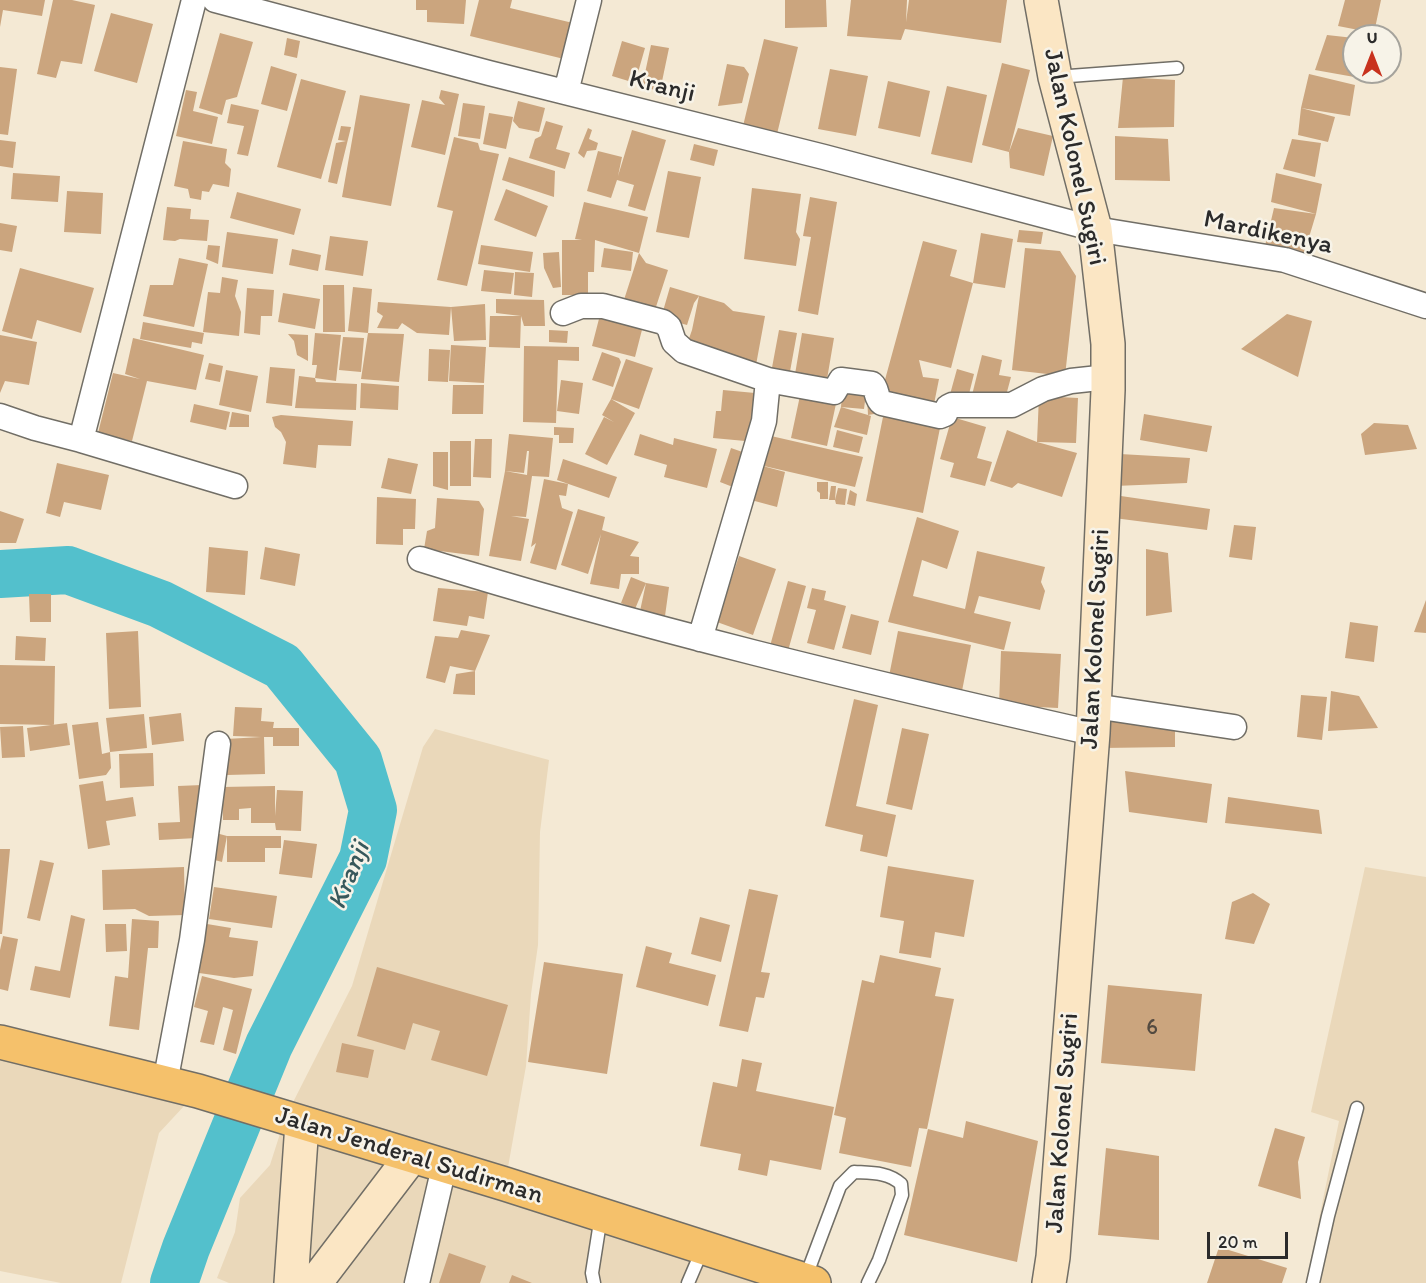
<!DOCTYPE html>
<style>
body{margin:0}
#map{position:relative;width:1426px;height:1283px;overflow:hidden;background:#f4e9d4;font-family:Itim,sans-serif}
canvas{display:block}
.north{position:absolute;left:1342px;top:24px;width:60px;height:60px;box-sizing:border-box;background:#f7f3e8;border:2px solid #a5a39c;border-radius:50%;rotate:0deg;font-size:16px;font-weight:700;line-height:24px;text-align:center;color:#2b2b2b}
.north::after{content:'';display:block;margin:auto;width:21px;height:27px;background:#c8321e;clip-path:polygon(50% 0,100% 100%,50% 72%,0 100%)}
.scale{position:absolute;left:1207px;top:1232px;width:81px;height:27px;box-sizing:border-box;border:3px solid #2b2b2b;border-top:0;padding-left:8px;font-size:18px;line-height:21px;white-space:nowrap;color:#2b2b2b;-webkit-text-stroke:4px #f7f3e8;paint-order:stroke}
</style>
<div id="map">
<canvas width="1426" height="1283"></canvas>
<div class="north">U</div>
<div class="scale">20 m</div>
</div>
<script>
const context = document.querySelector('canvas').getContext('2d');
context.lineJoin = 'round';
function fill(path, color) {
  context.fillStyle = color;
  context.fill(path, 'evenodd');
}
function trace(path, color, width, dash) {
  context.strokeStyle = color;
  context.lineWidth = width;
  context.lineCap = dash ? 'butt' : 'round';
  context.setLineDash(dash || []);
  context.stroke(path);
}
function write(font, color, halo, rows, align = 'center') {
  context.font = font + ' Itim,sans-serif';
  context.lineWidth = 5;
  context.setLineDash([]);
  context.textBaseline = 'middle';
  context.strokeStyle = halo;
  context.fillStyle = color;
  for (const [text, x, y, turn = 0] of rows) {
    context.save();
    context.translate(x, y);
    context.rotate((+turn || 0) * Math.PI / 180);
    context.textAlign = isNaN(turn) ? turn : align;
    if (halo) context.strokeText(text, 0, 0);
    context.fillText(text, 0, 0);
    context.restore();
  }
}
fill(new Path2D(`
 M435,729L549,760L540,832L538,945L531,994L526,1066L505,1184L814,1283H229L217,1278L235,1232L240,1198L270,1165L285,1118L352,986L423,747Z
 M1365,867L1426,877V1283H1306L1339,1121L1311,1112Z
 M0,1042L198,1091L159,1133L121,1283H61L0,1271Z`), '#ead8ba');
trace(new Path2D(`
 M176,1277L194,1283`), '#53c0cc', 8);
trace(new Path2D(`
 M0,574L68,570L160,604L282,666L358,760L373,810L363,859L269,1045L186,1248L174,1283`), '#53c0cc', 48);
fill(new Path2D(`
 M0,0H45L42,16L3,10L0,27Z
 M53,0H72L95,5L82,64L61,61L56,78L37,74Z
 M416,0H466L464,24L427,22V10H416Z
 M479,0H512L510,8L573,23L564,59L470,36Z
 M785,0H826L827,27L785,28Z
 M851,0H907L906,22L909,0H1007L1001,43L905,29L901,40L847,36Z
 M1345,0H1381L1374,33L1338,26Z
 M111,13L153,24L137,83L94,71Z
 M220,33L253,42L237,97L226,100L222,115L199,108Z
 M1327,35L1354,38V72H1361L1360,78L1315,70Z
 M287,38L300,41L297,58L284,55Z
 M764,39L798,47L777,134L743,126Z
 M622,41L645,48L635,83L612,76Z
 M651,45L669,48L660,91L642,87Z
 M1002,63L1030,70L1009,152L982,145Z
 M727,64L744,67L749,74L742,103L718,106Z
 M271,66L297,74L287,111L261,104Z
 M0,67L17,69L8,135L0,134Z
 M830,69L868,76L856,136L818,129Z
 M1309,74L1355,85L1350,116L1301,108L1335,117L1328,142L1298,135L1301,108Z
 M1123,77L1175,80L1174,127L1118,128Z
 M301,79L346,91L321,179L277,167Z
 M888,81L930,91L920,137L878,128Z
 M947,86L987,95L972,163L931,154Z
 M186,90L197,92L193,111L218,117L212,144L176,136Z
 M441,90L459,94L445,155L411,147L422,100L445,105L439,98Z
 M360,95L410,104L391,206L342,197Z
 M518,101L545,108L539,132L519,128L513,121Z
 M463,103L485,106L480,139L458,136Z
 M231,104L259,110L248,156L237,154L244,126L227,123Z
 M489,113L513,117L506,149L483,144Z
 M546,121L563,126L556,149L570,153L565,169L529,158L535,139L541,136Z
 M341,126L351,127L337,184L328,182L336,143L346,141L338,140Z
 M588,128L592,130L589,139L598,143L596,150L587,151L584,158L578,153Z
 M1018,128L1053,136L1044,176L1010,168L1009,152Z
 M632,130L666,140L645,211L628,206L634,185L617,180L611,198L587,191L598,151L622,157L618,176Z
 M1115,136L1168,139L1170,181L1115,180Z
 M454,137L478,143L480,150L499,154L467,286L437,280L453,211L437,207Z
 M1292,139L1321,143L1315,177L1283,169Z
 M0,140L16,142L13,168L0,166Z
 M183,141L227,149L225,163L231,169L229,187L213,184L209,192L202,191L201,200L190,198L188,189L174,186Z
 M694,144L718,150L714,166L690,160Z
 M509,157L555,171L554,197L502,180Z
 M668,171L701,177L689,238L656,232Z
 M13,173L60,176L58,202L11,199Z
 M1276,173L1322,184L1316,214L1304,254L1265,246L1274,208L1316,214L1271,202Z
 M752,188L801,194L796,232L800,239L796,266L744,259Z
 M506,189L548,206L536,237L494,220Z
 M67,191L103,193L101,234L64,232Z
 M237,192L301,209L294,235L230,218Z
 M810,197L837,202L818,315L798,311L811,237L803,236Z
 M584,202L648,217L639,253L595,240L594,272H588V295H562V240H582L575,239Z
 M167,207L191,209L190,219L209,220L207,241L180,239L175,241L163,240Z
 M0,223L17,226L12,252L0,250Z
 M1019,230L1043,232L1041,244L1017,242Z
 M227,232L278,239L273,274L222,267Z
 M981,233L1013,239L1005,288L973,283Z
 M330,236L368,241L363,276L325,270Z
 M923,241L957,250L950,276L973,283L951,368L919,360L923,377L939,379L932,414L880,398Z
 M208,245L220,246L218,264L206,259Z
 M481,245L533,252L530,272L478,264Z
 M604,248L633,252L631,271L601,267Z
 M1025,248L1060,251L1076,276L1065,376L1012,370Z
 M292,249L321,255L318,271L289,265Z
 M559,252L561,287L553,288L544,268L543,253Z
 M639,253L646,263L668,270L653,316L622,306Z
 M179,258L208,264L194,327L143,316L150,285H173Z
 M20,268L94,288L81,333L37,320L32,339L2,331Z
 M484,270L514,273L511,294L481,291Z
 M515,272L534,273L532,297L514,295Z
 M222,277L238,280L235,296L241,312L239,336L203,332L208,292L220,293Z
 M323,285H344L345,332H323Z
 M353,287L372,289L368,333L404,334L399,382L361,379L368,333L348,331Z
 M670,287L724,303L733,311L765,316L756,365L685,350L692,330L699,296L694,303L687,325L661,318Z
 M247,288L274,290L272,316H261L260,335L244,333Z
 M283,293L320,299L315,329L278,322Z
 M496,299L544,300L545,326H524L521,316L520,348L489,347L490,316H521L496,313Z
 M378,302L451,307L485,304L486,340L454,341L451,307L449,335L417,333L402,323L398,329L377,328L383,316L377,312Z
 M601,311L644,322L635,357L592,346Z
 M1287,314L1312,321L1298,377L1241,349Z
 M143,322L204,333L202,344L192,342L191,348L140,339Z
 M549,330L568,331L567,343L549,342Z
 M779,330L797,333L789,377L771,373Z
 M315,333L341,335L336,381L315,378L316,382L357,384L356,410L295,408L299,376L315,378L317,365H312Z
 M802,333L834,338L826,385L794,380Z
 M288,334L308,335V361L297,355L294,341Z
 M0,335L37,342L29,385L5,381L0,393Z
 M343,337L364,338L361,372L339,370Z
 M133,338L204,355L196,390L147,381L132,441L98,433L113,373L140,379L125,374Z
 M451,345L486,347L484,383L449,381Z
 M524,346L579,347V361L558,360L556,423L523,422Z
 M429,349L450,350L448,382L428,381Z
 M602,352L619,358L621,362L613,387L592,380Z
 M982,355L1002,360L999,375L1011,377L1004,403L972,395Z
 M626,359L653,368L639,409L611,399Z
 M209,363L223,366L220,382L205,379Z
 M270,367L295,369L292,406L266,403Z
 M957,369L974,374L967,402L949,398Z
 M226,370L258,376L251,412L219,405Z
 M561,380L583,383L579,414L557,411Z
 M843,382L867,385L864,409L841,407Z
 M361,383L399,386L398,410L360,408Z
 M453,385H484L483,414H452Z
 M723,390L755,393L753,405L760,406L756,442L713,438L716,411H721Z
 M801,391L837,399L827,446L791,438Z
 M867,395L876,412L874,414L868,415L871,416L867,435L834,427L841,407L868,415Z
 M1039,396L1078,398L1076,443L1037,442L1077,453L1062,497L1018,483L1012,488L990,481L1007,430L1037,442Z
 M611,399L635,413L607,465L585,454L604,417L614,422L602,415Z
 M194,404L230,412L226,430L190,422Z
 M885,407L942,418L923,513L866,501Z
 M232,412L249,415V427H229Z
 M1144,414L1212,426L1207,452L1140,440Z
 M281,415L353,421L351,446L318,445L316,468L283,464L286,442L281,432L275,427L272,417Z
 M952,417L986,427L977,458L992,462L985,486L950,477L954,463L940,459Z
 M1374,423L1408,425L1417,449L1365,455L1361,434Z
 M554,427L574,428L573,443H559V435H554Z
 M837,430L863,437L859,453L833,447Z
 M509,434L553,438L549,477L532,476L526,517L511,516L529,519L521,561L489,556L505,471L527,475L529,451H527L524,473L505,471Z
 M640,434L673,445L674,438L717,449L707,488L664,477L667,465L634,455Z
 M771,436L863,457L855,487L764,466Z
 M475,439H492L491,478L473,477Z
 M450,441H471V486H450Z
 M731,448L751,455L738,489L720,482Z
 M433,452H448V490L433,486Z
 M1120,454L1190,458L1187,483L1115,486Z
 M388,458L418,464L411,494L381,488Z
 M563,459L617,477L609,498L557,480Z
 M57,463L109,475L101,510L64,502L60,517L46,513Z
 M759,465L785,472L777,507L751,500Z
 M544,479L568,484L566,496L559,495L562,508L573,512L556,570L530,563L536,543L531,547Z
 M817,482H828V499H820V493L817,491Z
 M831,486H836L835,500L838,488L847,489L845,505L836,504L835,500H829Z
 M850,490L857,494L855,506L847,504Z
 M1114,495L1210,509L1207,530L1114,518Z
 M377,497L416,499L415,529H403V545L376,544Z
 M437,498L479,501L484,509L479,556L424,549L427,531L435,528Z
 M578,509L605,517L602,530L639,542L630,556L639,557V574H621L619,589L590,584L601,534L588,574L561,565Z
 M0,511L24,519L16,543H0Z
 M917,517L959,531L947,569L922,560L913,596L965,609L977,551L1045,567L1041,582L1045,591L1040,610L979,596L974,613L1011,622L1004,650L888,622Z
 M1234,525L1256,527L1252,560L1229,557Z
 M209,547L248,551L245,595L206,592Z
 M265,547L300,554L295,586L260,579Z
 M1146,549L1168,553L1172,612L1146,616Z
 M739,556L776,569L753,635L717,622Z
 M631,577L646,583L669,587L665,616L640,611L646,583L635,609L621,603Z
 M788,581L806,586L788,651L770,646Z
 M438,588L488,592L484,619L469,616L467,626L433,621Z
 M812,588L826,591L824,600L846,606L834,650L807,643L816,610L807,608Z
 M29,594H51V622H30Z
 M1426,600V633L1414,632Z
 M851,614L879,621L871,655L842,648Z
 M1350,622L1378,626L1374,662L1345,658Z
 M461,630L490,635L475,671V695L453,694L456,674L475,671L450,666L445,683L426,678L435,636L458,638Z
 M138,631L141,707L109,709L106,633Z
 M898,631L971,645L962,691L889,676Z
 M16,636L46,638L45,661L15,660Z
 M1001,651L1061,654L1058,708L999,705Z
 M0,665L55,666L54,725L0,724Z
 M1331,691L1359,696L1378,728L1328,731Z
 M1301,695L1327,697L1322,740L1297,737Z
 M854,699L878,705L856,806L896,815L887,857L860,851L863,835L825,826Z
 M235,707L262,708L261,721L274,722L273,728H299V746H273V737H264L265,774L227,775L226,739L261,737L233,736Z
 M181,713L184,741L152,745L149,717Z
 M144,714L147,748L110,752L111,768L106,775L79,779L72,725L98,722L102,754L110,752L106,718Z
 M1108,718L1175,725V747L1102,748Z
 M67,723L70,745L30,751L27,728Z
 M23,726L25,757L2,758L0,727Z
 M902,728L929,734L912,810L886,804Z
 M153,753L154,786L120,788L119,754Z
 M1125,771L1212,784L1207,823L1129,812Z
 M103,781L106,801L133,797L136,816L106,821L110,845L88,849L79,785Z
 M202,785L204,814L195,815L197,838L159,840L158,823L180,822L178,786Z
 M275,786V816L277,790L303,791L301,831L276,830L275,823H251V808L239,809V820H223L222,787Z
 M1228,797L1319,810L1322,834L1225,823Z
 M216,833L227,836L222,862L211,859Z
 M227,836H281V848H265V862H227Z
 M284,840L317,844L312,878L279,874Z
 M0,849H10L2,934H0Z
 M40,860L54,863L40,921L27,918Z
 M888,866L974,880L964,937L935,932L931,958L899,953L904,921L880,917Z
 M184,867L185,915L149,916L135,909L103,910L102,870Z
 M214,887L277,896L272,928L209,919Z
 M749,889L778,895L761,972L770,973L764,998L756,997L748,1032L719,1026Z
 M1253,893L1270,904L1254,944L1225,939L1232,902Z
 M71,915L85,919L70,998L30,990L35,966L60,971Z
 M700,917L730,925L721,962L691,954Z
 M132,919L159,921L158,948H148L139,1030L109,1026L115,976L128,978Z
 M201,923L231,928L229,937L258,941L253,976L234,978L192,972Z
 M105,924H126L127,951L106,952Z
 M3,936L18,939L8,991L0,989V950Z
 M646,946L672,953L669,963L716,975L708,1006L636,987Z
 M880,955L941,968L935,996L954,999L927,1129L919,1128L911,1167L839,1153L846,1118L834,1115L862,980L874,983Z
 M544,962L623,974L607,1074L528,1062Z
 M377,967L508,1005L487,1076L431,1060L440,1031L413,1023L405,1050L357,1036Z
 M202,976L252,989L236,1054L223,1050L233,1010L223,1007L214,1045L200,1042L208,1011L194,1007Z
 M1108,985L1202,994L1195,1071L1101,1063Z
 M342,1043L374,1050L368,1078L336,1072Z
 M742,1059L762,1063L756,1091L834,1107L821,1170L770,1160L767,1176L738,1170L741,1154L700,1146L713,1082L737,1087Z
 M966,1121L1038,1141L1017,1262L904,1235L928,1129L963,1138Z
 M1275,1128L1305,1137L1298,1162L1301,1199L1258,1186Z
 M1106,1148L1159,1156V1240L1098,1235Z
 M1219,1247L1287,1268L1282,1283H1207Z
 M449,1253L486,1266L480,1283H439Z
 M512,1275L532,1283H509Z`), '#cba57e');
const lane = new Path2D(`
 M1056,77L1177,68
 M805,1279L840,1186L854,1172C871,1173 888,1172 901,1184L902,1195L879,1260L868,1283
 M594,1283L592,1273L601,1216
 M688,1283L703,1248
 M1313,1283L1328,1216L1357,1108`);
const street = new Path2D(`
 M215,0L489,73L824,157L1095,229L1285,260L1426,306
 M566,92L589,0
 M563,313L581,306H603L663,322L669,327L674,342L684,351L768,380L764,421L759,438L700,639
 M768,380L834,392L841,380L872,384C878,389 875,398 882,403L940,416L945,414L948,407L952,405H1012L1043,389L1071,381L1108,377
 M0,416L35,428L81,440L194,0
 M81,440L235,486
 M420,559C641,628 867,682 1093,733
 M1094,706L1234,727
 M165,1083L192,940L218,744
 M417,1283L444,1167`);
const secondary = new Path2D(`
 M1041,0L1055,77L1095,229L1108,344V390L1093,733L1053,1257L1049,1283
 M291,1283L302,1124
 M315,1283L411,1157`);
const primary = new Path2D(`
 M0,1042L198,1091L505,1184L814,1283`);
trace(lane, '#716e66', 15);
trace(street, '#716e66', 27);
trace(secondary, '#716e66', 36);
trace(primary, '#716e66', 36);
trace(lane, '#fff', 12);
trace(street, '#fff', 24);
trace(secondary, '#fbe6c4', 33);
trace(primary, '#f5c16b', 33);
write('22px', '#534a40', null, [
 ["6",1152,1028]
]);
write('26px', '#2b2b2b', '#f7f3e8', [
 ["Kranji",662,87,14],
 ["Jalan Kolonel Sugiri",1074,157,78],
 ["Mardikenya",1268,233,12],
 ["Jalan Kolonel Sugiri",1096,639,-87],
 ["Jalan Kolonel Sugiri",1063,1123,-86],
 ["Jalan Jenderal Sudirman",409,1156,17]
]);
write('italic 27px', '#37585b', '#f7f3e8', [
 ["Kranji",350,876,-68]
]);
</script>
